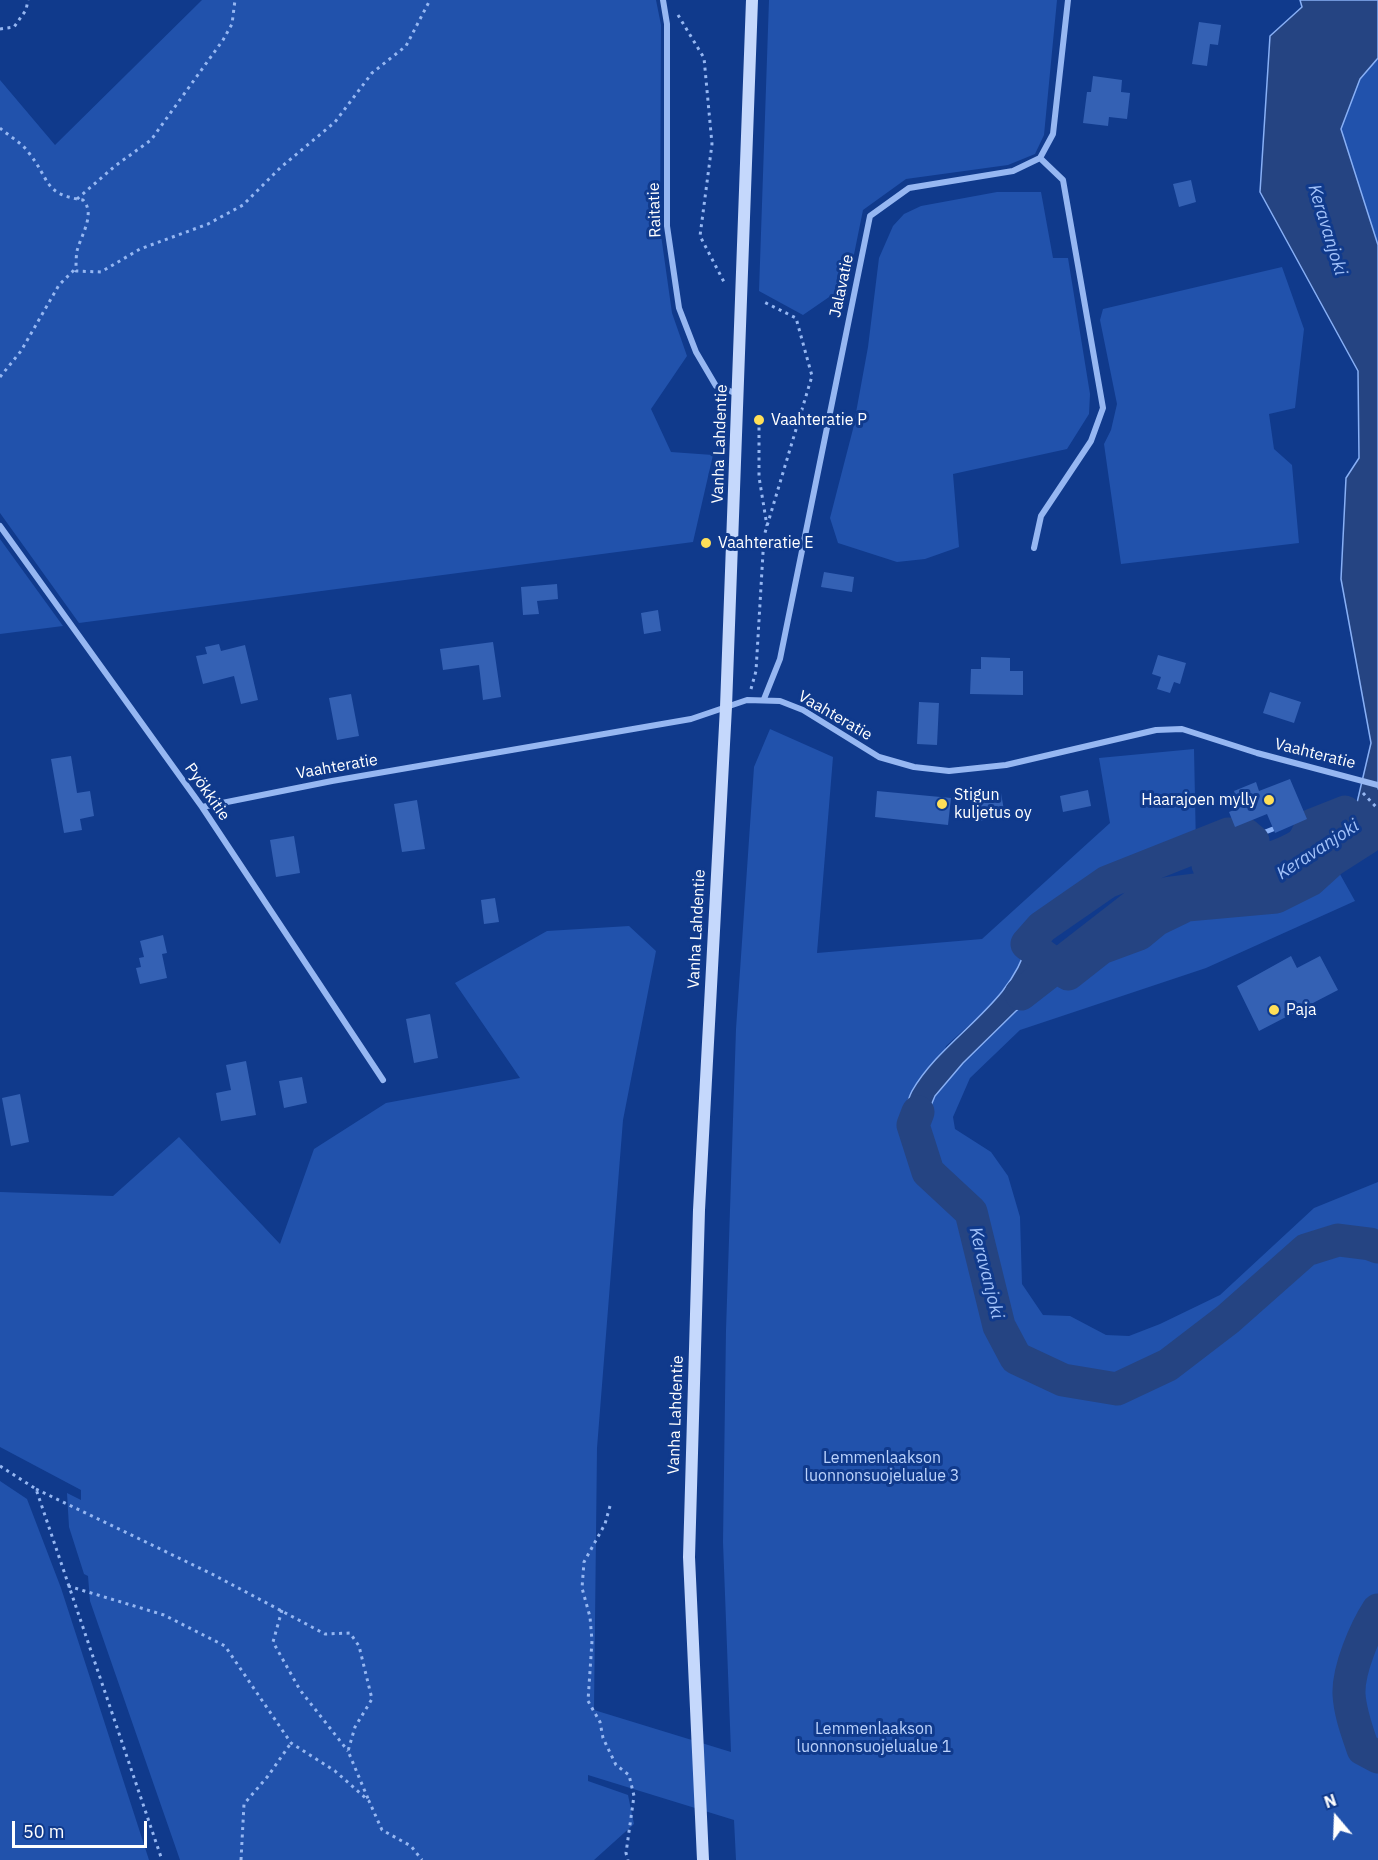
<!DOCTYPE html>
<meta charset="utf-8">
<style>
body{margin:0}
#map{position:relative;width:1378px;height:1860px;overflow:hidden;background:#103a8c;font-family:"IBM Plex Sans",sans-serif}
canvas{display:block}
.north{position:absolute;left:1306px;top:1788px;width:60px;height:60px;-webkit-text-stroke:4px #103a8c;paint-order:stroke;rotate:341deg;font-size:16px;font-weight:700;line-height:24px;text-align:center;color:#fff}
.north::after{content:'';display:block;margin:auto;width:21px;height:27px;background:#fff;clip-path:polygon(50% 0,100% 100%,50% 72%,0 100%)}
.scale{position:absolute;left:12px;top:1821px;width:135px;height:27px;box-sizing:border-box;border:3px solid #fff;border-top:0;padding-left:8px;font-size:18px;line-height:21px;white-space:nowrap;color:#fff;-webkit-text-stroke:4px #103a8c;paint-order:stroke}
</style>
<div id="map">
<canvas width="1378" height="1860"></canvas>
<div class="north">N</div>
<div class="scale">50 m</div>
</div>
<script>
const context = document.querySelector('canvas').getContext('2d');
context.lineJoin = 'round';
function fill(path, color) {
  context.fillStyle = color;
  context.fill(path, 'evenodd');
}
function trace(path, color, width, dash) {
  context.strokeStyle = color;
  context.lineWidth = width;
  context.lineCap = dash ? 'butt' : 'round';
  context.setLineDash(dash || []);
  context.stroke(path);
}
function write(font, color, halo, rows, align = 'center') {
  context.font = font + ' "IBM Plex Sans",sans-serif';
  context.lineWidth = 6;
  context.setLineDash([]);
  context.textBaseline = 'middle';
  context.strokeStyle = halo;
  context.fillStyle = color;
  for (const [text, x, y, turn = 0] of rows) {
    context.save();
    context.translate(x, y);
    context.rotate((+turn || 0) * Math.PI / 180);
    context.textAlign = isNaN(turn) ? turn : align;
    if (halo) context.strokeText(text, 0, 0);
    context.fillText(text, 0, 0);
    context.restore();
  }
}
fill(new Path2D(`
 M202,0H656L661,25L660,228L672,313L687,356L651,409L671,452L713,455L693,542L79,623L0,513V80L55,145Z
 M769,0H1057L1044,135L1035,154L1008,165L906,179L863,210L848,284L803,315L759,291Z
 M1378,58V245L1340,129L1360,79Z
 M997,192H1041L1053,258H1068L1090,394L1089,414L1067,449L953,474L959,547L925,559L897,562L838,543L830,518L853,429L868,347L879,258L893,226L904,214L921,206Z
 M1282,267L1304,329L1295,408L1269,414L1274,449L1292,465L1299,543L1121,564L1104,444L1111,430L1117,404L1100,320L1103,309Z
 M0,539L63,626L0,634Z
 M770,729L833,757L817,953L982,939L1110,823L1099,758L1194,749L1196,847L1107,882L1042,927L1027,944L1022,964L991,1005L946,1046L924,1122L935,1097L963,1063L1016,1011L1101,948L1139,934L1156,920L1187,905L1276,897L1310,880L1332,860L1355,901L1206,968L1020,1030L970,1078L953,1117L955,1129L991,1152L1008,1176L1020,1217L1022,1284L1043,1315L1070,1316L1106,1335L1129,1336L1160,1324L1220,1295L1314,1208L1378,1182V1860H736L734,1820L588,1775V1781L628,1795L634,1824L594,1860H180L90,1601L88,1576L84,1574L69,1527L67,1493L81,1500V1490L0,1447V1192L113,1196L179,1137L280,1244L314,1149L386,1103L520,1078L455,983L547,931L629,926L656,951L623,1120L597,1448L594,1710L731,1752L723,1542L726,1330L736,1029L754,767Z
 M0,1481L27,1499L61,1588L149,1860H0Z`), '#2152ac');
const water = new Path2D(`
 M1300,0H1378V58L1360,79L1341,129L1378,245V828L1368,837L1345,812L1356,807L1371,743L1341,579L1346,478L1359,458L1358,371L1260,192L1270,36L1302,7Z
 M1027,944L1068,974L1016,1011L963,1063L935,1096L924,1122L931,1150L914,1161L900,1130C904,1118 906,1102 912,1091C943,1037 1011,1006 1027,944Z`);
fill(water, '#254482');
trace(water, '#88b0f6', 1.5);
trace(new Path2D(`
 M1305,820L1339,837
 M1250,838L1273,829`), '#88b0f6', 5);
trace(new Path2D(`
 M1345,812L1368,837L1332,860L1310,880L1276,897L1187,905L1156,920L1139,934L1101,948L1068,974L1027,944L1042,927L1107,882L1228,834L1246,835L1253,841C1239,852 1223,855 1208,865L1213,874C1231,871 1292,855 1303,842C1307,837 1309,830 1312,825Z
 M1021,994L1142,900L1170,893L1273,880L1366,820L1378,806
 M918,1112L913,1125L928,1172L971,1212L999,1326L1016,1358L1063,1380L1117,1389L1168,1365L1228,1319L1306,1250L1338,1240L1370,1244L1378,1247
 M1378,1610C1365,1630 1348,1670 1349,1694C1350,1713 1357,1731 1363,1749L1378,1757`), '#254482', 33);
fill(new Path2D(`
 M1199,22L1221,25L1218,45L1210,44L1207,66L1192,64Z
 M1093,76L1122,80L1121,92L1130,93L1127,119L1109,117L1108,126L1083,123L1087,92H1091Z
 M1191,180L1196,202L1179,207L1173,184Z
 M824,572L854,577L852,592L821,587Z
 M557,584L558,599L537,601L539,614L523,615L521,587Z
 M658,610L661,631L644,634L641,613Z
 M493,642L501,697L483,700L479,665L443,670L440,649Z
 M219,644L221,651L245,645L258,700L241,704L234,676L203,684L196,656L207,654L205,647Z
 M1158,655L1186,663L1180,684L1174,682L1170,693L1157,689L1161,677L1152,674Z
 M981,657L1010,658V671H1023V695L970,694L971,669H981Z
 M1270,692L1301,702L1294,723L1263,713Z
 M351,694L359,736L337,740L329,698Z
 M919,702L939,703L937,745L917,744Z
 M71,756L77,793L90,791L94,816L80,819L82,830L64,833L51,759Z
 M1290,779L1307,819L1275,833L1267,814L1235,827L1229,812L1241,807L1234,791L1256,782L1259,791Z
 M1088,790L1091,806L1063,812L1060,796Z
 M877,791L951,798L948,825L875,817Z
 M1001,793L1005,816L976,822L971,799Z
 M417,800L425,849L402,852L394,804Z
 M294,836L300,873L276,877L270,840Z
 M495,898L499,922L484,924L481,900Z
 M163,935L167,953L162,954L167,978L140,984L136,968L141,967L139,958L144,957L140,941Z
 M1291,956L1297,968L1320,956L1338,990L1259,1031L1237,986Z
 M430,1014L438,1058L414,1063L406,1019Z
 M246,1061L256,1115L221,1121L216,1093L231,1090L226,1065Z
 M302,1077L307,1103L284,1108L279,1081Z
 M20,1094L29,1142L11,1146L2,1098Z`), '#3461b4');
trace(new Path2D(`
 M678,15L704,58L712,144L700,236L724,282
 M0,29L14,27L26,10L28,0
 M0,128C9,136 22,143 29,153C51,181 43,194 83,200C96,214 81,235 77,251C76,257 76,264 76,271L101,272L140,249L208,224L243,205L280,168L335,122L372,73L406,46L430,0
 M77,199L115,166L151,140L223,40L232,24L235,0
 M0,377L21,351L59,285L76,268
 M759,420V477L767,526
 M751,689L756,671L764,536L812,376L796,318L764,302
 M1363,793L1378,809
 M0,1466L36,1489L162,1860
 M36,1489L212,1574L325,1634L350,1633L359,1646L372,1699L355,1727L348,1751L369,1801
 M610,1506L605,1524L584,1562L582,1588L590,1617L592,1641L588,1701L600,1722L603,1738L616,1765L629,1775L634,1796L626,1853L628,1860
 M68,1586L164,1615L225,1646L291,1743L335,1771L369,1801L382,1830L411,1846L422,1860
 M282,1610L273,1642L300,1690L348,1751
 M241,1860L244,1804L268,1776L291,1743`), '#96b7f2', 3, [3, 4.5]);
trace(new Path2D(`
 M663,0L667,24V226L679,308L696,352L716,386L738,394
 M0,526L202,807L383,1080
 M1034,548L1041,516L1091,441L1103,408L1063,180L1040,158
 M764,699L780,659L870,216L909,188L1013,171L1040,158L1053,134L1068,0
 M202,807L332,781L691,719L747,700L780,701L803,710L879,757L914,767L949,771L1006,765L1156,730L1182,729L1257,753L1378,785`), '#96b7f2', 6);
trace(new Path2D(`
 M703,1860L689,1557L699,1210L726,707L752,0`), '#c5d8fc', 12);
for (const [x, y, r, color] of [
 [759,420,6,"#ffdf58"],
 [706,543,6,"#ffdf58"],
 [1269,800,6,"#ffdf58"],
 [942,804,6,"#ffdf58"],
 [1274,1010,6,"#ffdf58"]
]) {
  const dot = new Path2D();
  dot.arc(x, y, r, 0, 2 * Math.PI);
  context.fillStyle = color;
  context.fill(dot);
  trace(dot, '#103a8c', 2);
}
write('16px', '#fff', '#103a8c', [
 ["Raitatie",655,210,-92],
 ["Jalavatie",842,286,-78],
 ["Vanha Lahdentie",720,444,-88],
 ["Vaahteratie",835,716,30],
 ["Vaahteratie",1315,754,14],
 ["Vaahteratie",337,767,-10],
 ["Pyökkitie",207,792,55],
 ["Vanha Lahdentie",697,929,-87],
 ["Vanha Lahdentie",676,1415,-88]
]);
write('16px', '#fff', '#103a8c', [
 ["Vaahteratie P",771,420],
 ["Vaahteratie E",718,543],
 ["Stigun",954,795],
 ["kuljetus oy",954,813],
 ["Haarajoen mylly",1257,800,"right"],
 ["Paja",1286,1010]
], 'left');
write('16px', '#bdd4fd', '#103a8c', [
 ["Lemmenlaakson",882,1458],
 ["luonnonsuojelualue 3",882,1476],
 ["Lemmenlaakson",874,1729],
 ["luonnonsuojelualue 1",874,1747]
]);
write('italic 18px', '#a2c2fa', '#103a8c', [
 ["Keravanjoki",1327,230,73],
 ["Keravanjoki",1318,850,-33],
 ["Keravanjoki",986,1273,76]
]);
</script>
